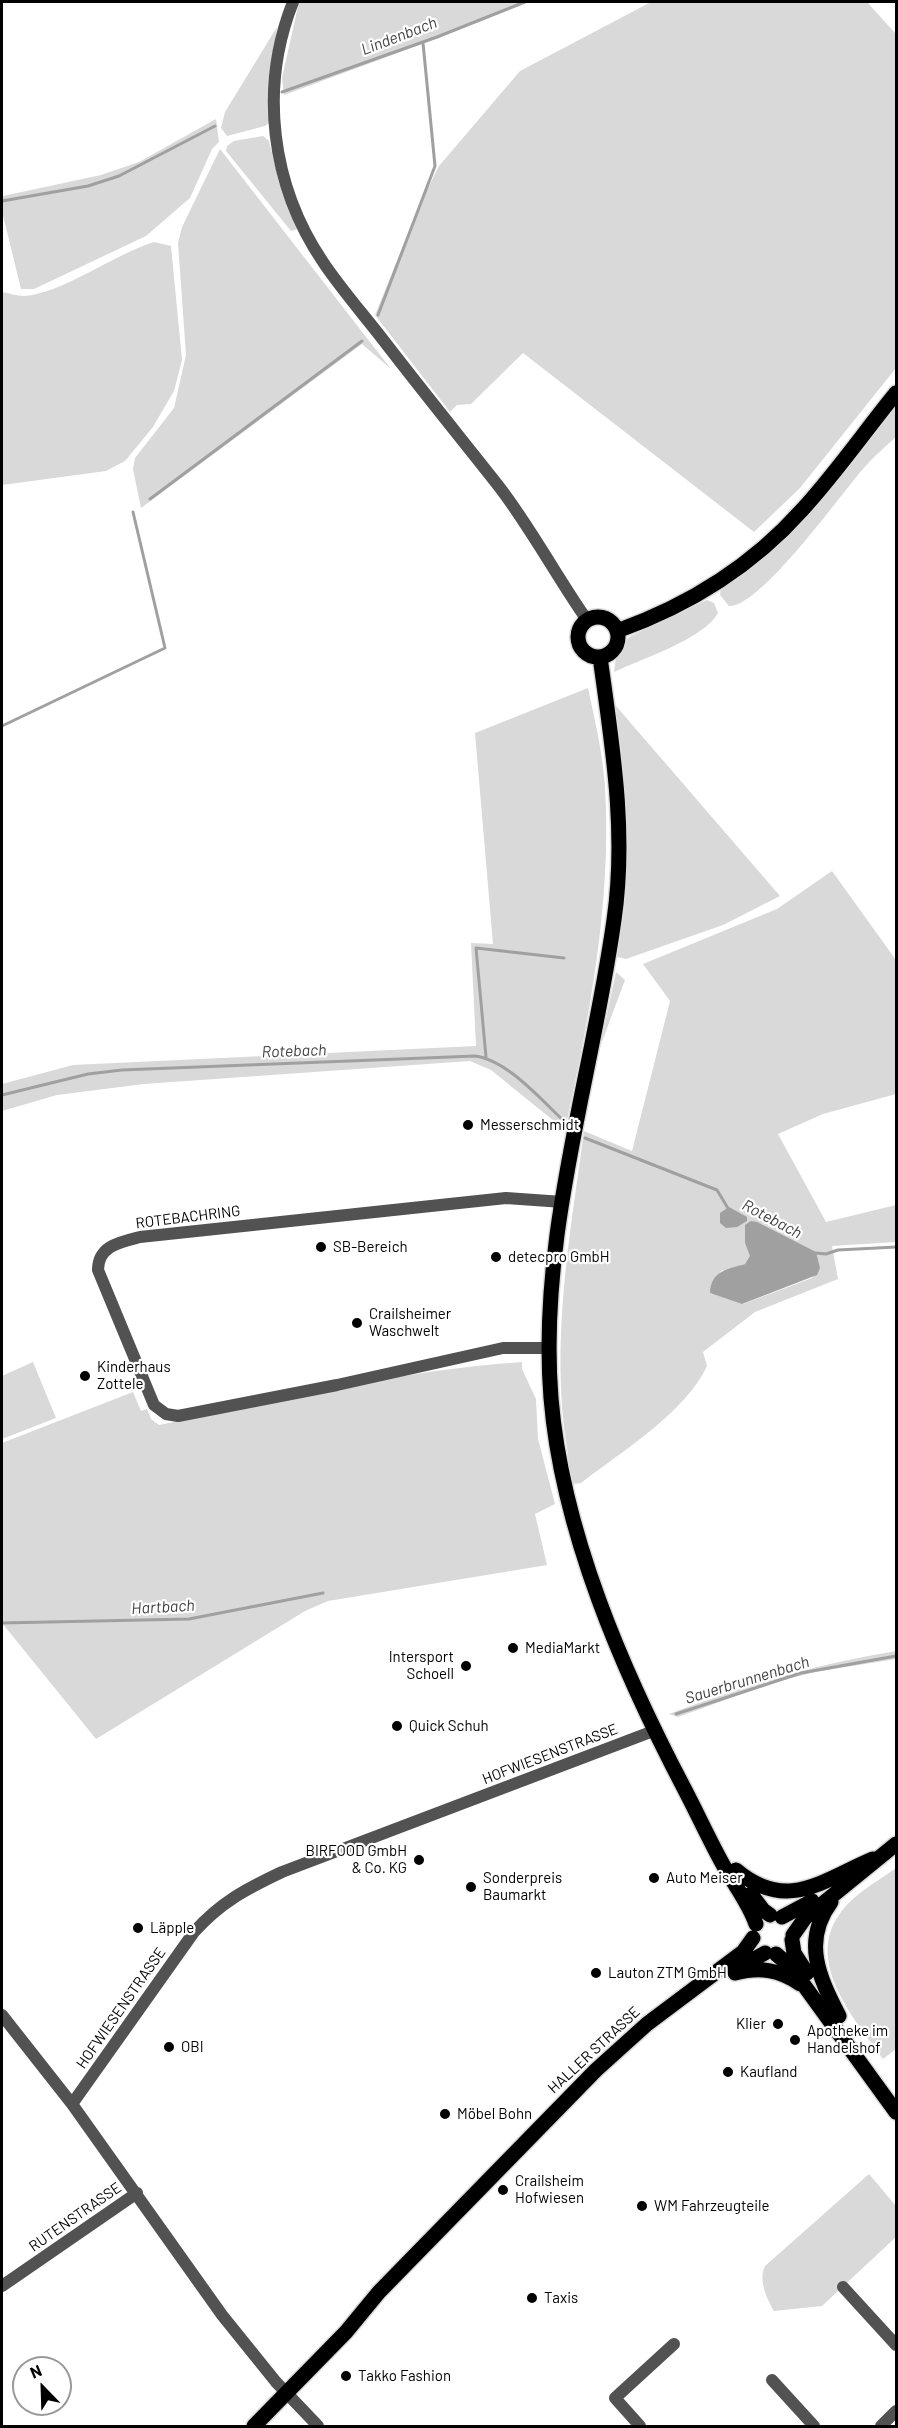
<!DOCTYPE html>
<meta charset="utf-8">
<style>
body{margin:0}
#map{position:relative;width:898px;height:2428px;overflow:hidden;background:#fff;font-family:Barlow,sans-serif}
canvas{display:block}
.frame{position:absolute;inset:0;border:3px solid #000;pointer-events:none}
.north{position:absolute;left:12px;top:2356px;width:60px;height:60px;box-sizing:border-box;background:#fff;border:2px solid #999;border-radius:50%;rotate:337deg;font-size:16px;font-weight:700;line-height:24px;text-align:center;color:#000}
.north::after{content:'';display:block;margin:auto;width:21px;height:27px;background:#000;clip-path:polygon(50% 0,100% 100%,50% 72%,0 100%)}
</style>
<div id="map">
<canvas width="898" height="2428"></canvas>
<div class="frame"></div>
<div class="north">N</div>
</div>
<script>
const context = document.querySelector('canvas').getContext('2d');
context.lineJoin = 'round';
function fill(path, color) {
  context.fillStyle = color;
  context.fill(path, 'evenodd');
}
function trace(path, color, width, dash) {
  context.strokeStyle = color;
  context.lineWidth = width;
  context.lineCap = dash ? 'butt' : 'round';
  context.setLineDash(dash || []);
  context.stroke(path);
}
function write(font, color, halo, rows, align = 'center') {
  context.font = font + ' Barlow,sans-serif';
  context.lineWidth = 4.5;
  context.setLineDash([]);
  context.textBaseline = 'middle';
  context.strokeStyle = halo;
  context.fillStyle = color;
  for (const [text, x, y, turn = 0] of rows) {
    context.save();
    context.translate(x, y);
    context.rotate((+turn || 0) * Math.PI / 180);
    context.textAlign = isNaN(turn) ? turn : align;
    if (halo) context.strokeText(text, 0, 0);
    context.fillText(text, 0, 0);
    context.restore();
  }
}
fill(new Path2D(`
 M299,2H524L422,44L284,95L282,78Z
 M651,2H867L896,34V368L800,488L754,532L523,353L471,404L457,405L450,412L375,315L420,204L439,166L520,71Z
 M277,27L269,85V123L265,126L227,136L221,128L225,112Z
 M216,119L219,142L212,149L190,198L146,236L34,289H21L2,211V189L3,196L101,175L139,162Z
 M263,136L269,141L280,186L298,229L291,231L226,151L227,146L234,141Z
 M220,149L391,369L362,344L141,508L133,469L135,458L174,408L186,355L178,243L182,227Z
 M154,242L171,246L182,360L174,391L153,427L125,461L106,471L2,485V292C9,293 17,296 24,296C61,294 115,254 154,242Z
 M896,406V437C885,447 873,457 863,469C841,494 760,608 729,606L720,595L721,587L810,509Z
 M707,600L714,603L718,613C704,639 641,659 614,672L617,650L629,637Z
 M588,688C595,721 603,754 605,787C612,901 589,1019 565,1130L491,1070L470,1061L144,1084L57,1095L2,1111V1084L73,1065L476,1046L471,943L493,944L475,733Z
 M616,706L780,896L723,925L626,959L617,957L624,806Z
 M832,871L896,960V1094L823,1114L778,1134L826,1222L896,1205V1242L832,1246L838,1279L755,1312L703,1352L707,1366C686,1412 621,1452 581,1483L573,1484C568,1474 569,1459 567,1448C550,1343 570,1235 584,1131L632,1151L670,1001L643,964L777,909ZM745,1225L816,1252L819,1270L812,1278L743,1304L710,1293L721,1271L745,1264L751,1256L745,1243Z
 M616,972L625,980L600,1047Z
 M33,1362L56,1418L2,1439V1376Z
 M522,1362V1369L536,1399L538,1439L555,1504L535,1514L547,1565L328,1601L305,1611L96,1739L2,1623V1443L133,1392L141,1411L147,1409L151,1419L159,1425C279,1401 400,1370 522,1362Z
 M896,1651V1659L815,1672L772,1683L678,1717L669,1714C748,1684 813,1665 896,1651Z
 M896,1868V2049L883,2059C855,2020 805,1963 839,1915C852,1895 878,1881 896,1868Z
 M869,2174L896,2206V2237L822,2306L774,2311C767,2299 758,2280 765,2266Z`), '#d9d9d9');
fill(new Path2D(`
 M729,1207L747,1217V1221L737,1227L726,1228L720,1223V1213Z
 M751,1221L757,1222L816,1252L820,1268L817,1275L742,1304L710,1293C711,1271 727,1269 745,1264L750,1256L745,1243V1225Z`), '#a0a0a0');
trace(new Path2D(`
 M282,92L437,37L525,2
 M2,201L88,186L119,176L215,126
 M378,315L435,166L423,43
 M150,499L362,341
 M2,726L165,648L133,512
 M486,1057L476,948L564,958
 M2,1095L88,1074L122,1070L475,1056C508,1060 543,1102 567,1124
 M585,1138L717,1190L729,1210
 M815,1253L826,1254L838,1250L896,1247
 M2,1623L189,1619L323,1593
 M676,1714L801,1673L896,1656`), '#a0a0a0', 3);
const major = new Path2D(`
 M578 637a20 20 0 1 1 40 0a20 20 0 1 1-40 0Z
 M617,631C687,606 752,566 802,510C836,473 865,431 896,393
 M600,657C612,744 627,832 614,920C592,1078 538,1237 551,1398C562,1532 623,1672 685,1790C697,1813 708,1837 721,1861C732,1882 748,1901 756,1924
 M736,1870C787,1913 823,1880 873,1859
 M751,1894L763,1910L770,1915
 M831,1902C802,1941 819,1977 839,2016
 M782,1917L812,1901
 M793,1935L805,1918L896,1844
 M792,1940L794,1953L807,1973
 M776,1954L790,1966L896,2112
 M736,1969L765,1953
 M735,1973C759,1967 779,1969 800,1984
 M254,2426L346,2332L379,2292L596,2070L647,2024L743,1952L753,1938`);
trace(major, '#dbdbdb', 18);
trace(new Path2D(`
 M293,2C259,88 271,185 323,262C341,289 364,315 384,341C421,389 459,436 497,484C530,526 556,576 587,620
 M549,1348H503L337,1385L178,1416L166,1414L154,1405L98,1270C98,1246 120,1242 140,1237L506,1198L563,1202
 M2,2015L72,2104
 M2,2286L137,2193
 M843,2287L896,2345
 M772,2380L814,2426
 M318,2426L276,2382L222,2315L72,2104L194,1932C221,1902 246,1889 282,1872L656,1730
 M640,2426L615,2398L674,2344
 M881,2426L896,2411`), '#525252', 12);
trace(major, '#000', 15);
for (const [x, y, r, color] of [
 [468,1125,6,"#000"],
 [321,1247,6,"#000"],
 [496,1257,6,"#000"],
 [357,1323,6,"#000"],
 [85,1376,6,"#000"],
 [513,1648,6,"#000"],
 [466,1666,6,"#000"],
 [397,1726,6,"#000"],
 [419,1860,6,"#000"],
 [654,1878,6,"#000"],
 [471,1887,6,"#000"],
 [138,1928,6,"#000"],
 [596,1973,6,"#000"],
 [778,2024,6,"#000"],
 [795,2040,6,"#000"],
 [169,2047,6,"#000"],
 [728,2072,6,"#000"],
 [445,2114,6,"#000"],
 [503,2190,6,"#000"],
 [642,2206,6,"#000"],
 [532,2298,6,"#000"],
 [346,2376,6,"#000"]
]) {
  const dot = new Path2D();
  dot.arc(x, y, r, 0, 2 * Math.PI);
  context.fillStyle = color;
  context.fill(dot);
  trace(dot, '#fff', 2);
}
write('15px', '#000', '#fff', [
 ["Messerschmidt",480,1125],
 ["SB-Bereich",333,1247],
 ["detecpro GmbH",508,1257],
 ["Crailsheimer",369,1314],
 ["Waschwelt",369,1331],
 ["Kinderhaus",97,1367],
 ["Zottele",97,1384],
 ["MediaMarkt",525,1648],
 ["Intersport",454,1657,"right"],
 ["Schoell",454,1674,"right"],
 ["Quick Schuh",409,1726],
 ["BIRFOOD GmbH",407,1851,"right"],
 ["& Co. KG",407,1868,"right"],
 ["Sonderpreis",483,1878],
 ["Baumarkt",483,1895],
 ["Auto Meiser",666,1878],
 ["Läpple",150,1928],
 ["Lauton ZTM GmbH",608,1973],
 ["Klier",766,2024,"right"],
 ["Apotheke im",807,2031],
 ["Handelshof",807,2048],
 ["OBI",181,2047],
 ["Kaufland",740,2072],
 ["Möbel Bohn",457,2114],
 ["Crailsheim",515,2181],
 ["Hofwiesen",515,2198],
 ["WM Fahrzeugteile",654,2206],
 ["Taxis",544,2298],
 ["Takko Fashion",358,2376]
], 'left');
write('15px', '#000', '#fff', [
 ["ROTEBACHRING",188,1217,-7],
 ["HOFWIESENSTRASSE",550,1754,-21],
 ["HOFWIESENSTRASSE",121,2008,-55],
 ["HALLER STRASSE",594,2050,-43],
 ["RUTENSTRASSE",75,2217,-35]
]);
write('italic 16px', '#414141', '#fff', [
 ["Lindenbach",399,36,-21],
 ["Rotebach",294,1051,-2],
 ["Rotebach",772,1219,28],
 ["Hartbach",163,1607,-3],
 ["Sauerbrunnenbach",747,1680,-17]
]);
</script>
